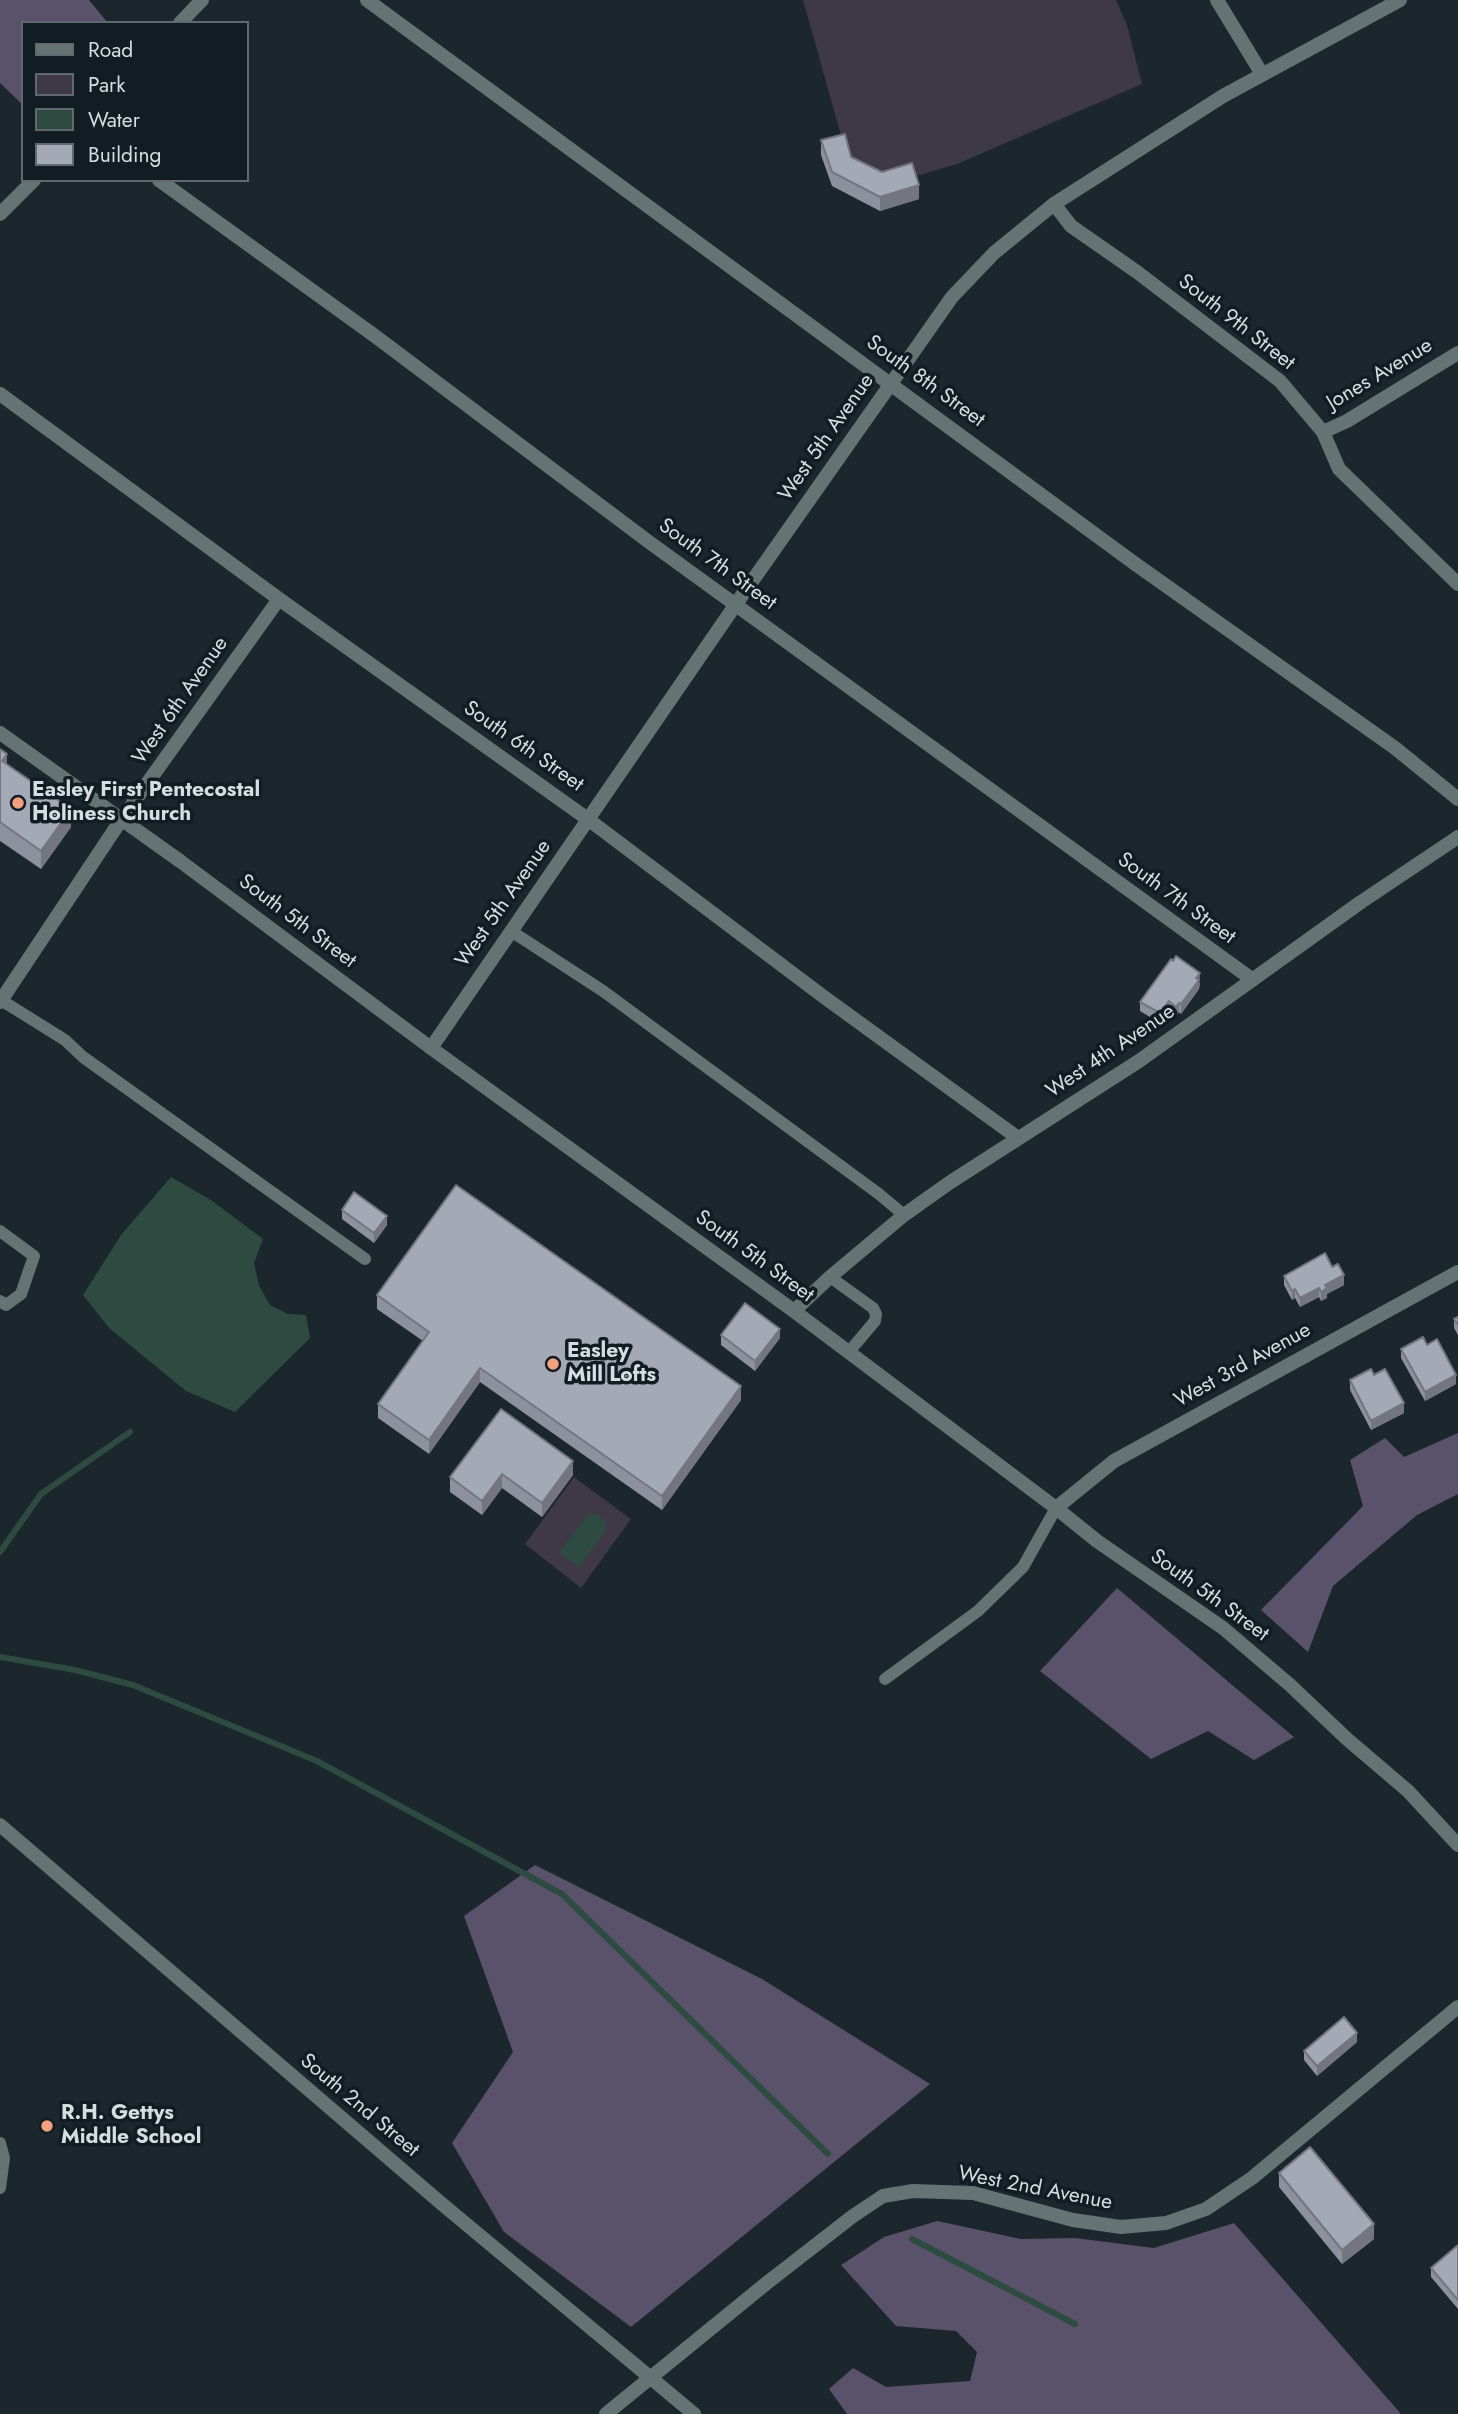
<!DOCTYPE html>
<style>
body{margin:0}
#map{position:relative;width:1458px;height:2414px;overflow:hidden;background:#1b262d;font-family:Jost,sans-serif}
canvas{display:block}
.legend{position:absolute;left:21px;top:21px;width:228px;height:161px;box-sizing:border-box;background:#111c23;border:2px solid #60696f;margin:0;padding:9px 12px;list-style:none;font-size:21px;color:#d6dde2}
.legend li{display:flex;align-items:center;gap:14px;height:35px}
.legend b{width:35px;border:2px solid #60696f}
</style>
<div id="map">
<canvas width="1458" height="2414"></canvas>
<ul class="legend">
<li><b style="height:9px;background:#647374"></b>Road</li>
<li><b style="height:19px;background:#3e3847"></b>Park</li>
<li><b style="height:19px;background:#2d4b40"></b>Water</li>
<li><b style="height:19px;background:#a4a9b6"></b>Building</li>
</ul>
</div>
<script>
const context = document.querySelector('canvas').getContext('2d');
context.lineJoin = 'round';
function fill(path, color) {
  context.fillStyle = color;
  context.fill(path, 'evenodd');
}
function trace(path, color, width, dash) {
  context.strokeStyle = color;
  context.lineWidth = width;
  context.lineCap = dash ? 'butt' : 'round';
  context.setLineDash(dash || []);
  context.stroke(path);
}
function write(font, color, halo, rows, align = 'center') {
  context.font = font + ' Jost,sans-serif';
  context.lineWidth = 7;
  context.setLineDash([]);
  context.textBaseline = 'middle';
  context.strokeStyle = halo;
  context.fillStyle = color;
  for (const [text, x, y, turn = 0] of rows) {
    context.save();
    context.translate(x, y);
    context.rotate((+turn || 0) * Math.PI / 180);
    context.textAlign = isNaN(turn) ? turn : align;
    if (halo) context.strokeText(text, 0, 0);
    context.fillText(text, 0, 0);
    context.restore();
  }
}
fill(new Path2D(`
 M803,0H1116L1127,25L1142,84L957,164L882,186L851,171Z
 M574,1477L631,1519L581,1588L525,1544Z`), '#3e3847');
fill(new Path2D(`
 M0,0H89L108,23H23V105L0,83Z
 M1458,1433V1494L1417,1515L1333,1586L1308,1652L1261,1610L1363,1506L1350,1460L1385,1438L1404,1457Z
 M1117,1588L1294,1737L1254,1760L1208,1731L1151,1759L1040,1671Z
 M535,1865L762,1979L930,2084L631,2327L504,2232L452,2143L513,2052L464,1916Z
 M937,2221L1021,2239L1075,2238L1154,2248L1234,2223L1401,2414H847L829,2389L853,2368L886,2387L970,2381L977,2352L956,2331L896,2326L841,2265L884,2237Z`), '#5a516a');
fill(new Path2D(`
 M171,1177L211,1200L263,1239L254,1263L259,1286L270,1305L288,1314L306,1315L310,1338L235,1412L186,1391L109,1328L83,1295L121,1235Z
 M596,1513L606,1522V1530L579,1567L559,1553L587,1515Z`), '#2d4b40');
trace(new Path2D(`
 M0,1552L41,1494L130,1432
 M0,1657L75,1670L133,1685L317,1761L562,1894L828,2154
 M912,2239L1075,2324`), '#2d4b40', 6);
trace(new Path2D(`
 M511,931L603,991L879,1194L904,1215
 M1,1000L65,1040L83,1057L365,1259
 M0,1231L34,1256L21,1294L6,1305L0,1301
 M830,1277L873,1308L876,1314L875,1321L848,1353
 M885,1679L978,1611L1023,1567L1056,1508
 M0,2143L4,2158L0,2188`), '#647374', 12);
trace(new Path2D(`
 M367,0L1134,563L1395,748L1458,799
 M1217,0L1262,74
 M180,23L202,0
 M159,180L375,336L649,542L1253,980
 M1054,204L1071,226L1137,272L1280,381L1323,432L1339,469L1458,584
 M0,214L34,180
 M0,394L279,599L589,820L824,997L1018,1138
 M1323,432L1347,421L1458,353
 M0,1002L121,820L279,599
 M431,1048L736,604L952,297L994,253L1054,204L1223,96L1400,0
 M794,1311L830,1277L904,1215L949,1183L1139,1061L1361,902L1458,837
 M1056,1508L1114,1461L1458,1272
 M0,1825L442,2204L694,2414
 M606,2414L768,2282L853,2216L883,2196L913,2191L973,2193L1073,2220L1121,2227L1166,2223L1206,2209L1252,2178L1458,2007`), '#647374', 14);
trace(new Path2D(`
 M0,733L180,861L431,1048L794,1311L1056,1508L1097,1541L1223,1628L1290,1685L1347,1739L1408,1791L1458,1845`), '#647374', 14);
fill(new Path2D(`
 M821,140L851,157L919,199L880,211L832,186L821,155Z
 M0,749L7,764L71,827L41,869L0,841Z
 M1200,983L1199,989L1181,1014L1179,1012L1176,1016L1169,1011L1160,1023L1140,1011V1002Z
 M342,1210L387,1225L374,1243L342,1219Z
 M1332,1267L1344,1285L1327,1294V1298L1321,1301L1319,1297L1300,1307L1295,1298L1292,1300L1284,1285V1276Z
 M377,1295L741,1400L662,1510L480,1382L429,1454L378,1418V1404L423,1341L377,1309Z
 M1458,1317V1335L1454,1328V1319Z
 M721,1335L780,1338L755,1371L721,1345Z
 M1427,1345L1456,1384L1425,1401L1401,1358V1349Z
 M1374,1375L1404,1413L1371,1430L1350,1390V1380Z
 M573,1461V1475L542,1517L502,1488L482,1515L450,1492V1477Z
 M1357,2042L1317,2076L1304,2060V2051Z
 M1279,2173L1374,2239L1342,2264L1279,2187Z
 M1458,2245V2309L1431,2277V2268Z`), '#8d919d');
fill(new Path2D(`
 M919,185V199L880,211V197Z
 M7,754V772L2,761Z
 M71,809V827L41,869V851Z
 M1200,973L1199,989L1181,1014V1004Z
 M1169,1001V1011L1160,1023V1013Z
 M1179,1003V1012L1176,1016V1007Z
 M387,1216V1225L374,1243V1233Z
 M1344,1275V1285L1327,1294V1298L1321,1301V1292L1325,1285Z
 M1319,1288V1297L1300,1307V1298Z
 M1295,1289V1298L1292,1300V1291Z
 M780,1329V1338L755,1371V1361Z
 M480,1368V1382L429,1454V1440Z
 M1456,1375V1384L1425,1401V1392Z
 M741,1386V1400L662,1510V1496Z
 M1404,1403V1413L1371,1430V1421Z
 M573,1461V1475L542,1517V1503Z
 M502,1474V1488L482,1515V1501Z
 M1357,2033V2042L1317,2076V2066Z
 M1374,2224V2239L1342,2264V2250Z`), '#73767f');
const building = new Path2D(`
 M845,134L851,157L882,172L912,163L919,185L880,197L832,172L821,140Z
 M0,749L7,754L2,761L71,809L41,851L0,822Z
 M1176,956L1200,973L1196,978L1199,980L1181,1004L1179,1003L1176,1007L1169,1001L1160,1013L1140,1002L1171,959L1173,961Z
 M456,1185L741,1386L662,1496L480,1368L429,1440L378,1404L429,1332L377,1295Z
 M354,1192L387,1216L374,1233L342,1210Z
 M1325,1253L1332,1267L1338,1264L1344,1275L1325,1285L1327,1288L1321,1292L1319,1288L1300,1298L1295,1289L1292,1291L1284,1276Z
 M745,1303L780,1329L755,1361L721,1335Z
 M1458,1317V1325L1454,1319Z
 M1423,1337L1427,1345L1437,1339L1456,1375L1425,1392L1401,1349Z
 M1371,1369L1374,1375L1385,1369L1404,1403L1371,1421L1350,1380Z
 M501,1409L573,1461L542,1503L502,1474L482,1501L450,1477Z
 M1344,2017L1357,2033L1317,2066L1304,2051Z
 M1310,2147L1374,2224L1342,2250L1279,2173Z
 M1458,2245V2300L1431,2268Z`);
fill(building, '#a4a9b6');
trace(building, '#73767f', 2);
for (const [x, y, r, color] of [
 [18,803,7,"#f2a07f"],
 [553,1364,7,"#f2a07f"],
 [47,2126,7,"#f2a07f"]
]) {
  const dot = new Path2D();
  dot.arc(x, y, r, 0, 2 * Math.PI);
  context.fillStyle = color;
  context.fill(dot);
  trace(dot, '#111c23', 2.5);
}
write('21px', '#d6dde2', '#111c23', [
 ["South 9th Street",1236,323,38],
 ["Jones Avenue",1380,375,-31],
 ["South 8th Street",925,382,36],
 ["West 5th Avenue",827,438,-55],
 ["South 7th Street",717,565,36],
 ["West 6th Avenue",181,701,-55],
 ["South 6th Street",523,747,35],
 ["South 7th Street",1176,899,36],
 ["West 5th Avenue",504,904,-55],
 ["South 5th Street",297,922,37],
 ["West 4th Avenue",1111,1052,-34],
 ["South 5th Street",754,1257,36],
 ["West 3rd Avenue",1243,1366,-29],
 ["South 5th Street",1209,1596,36],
 ["South 2nd Street",359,2106,40],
 ["West 2nd Avenue",1035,2189,11]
]);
write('bold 21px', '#d6dde2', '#111c23', [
 ["Easley First Pentecostal",32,791],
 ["Holiness Church",32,815],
 ["Easley",567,1352],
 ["Mill Lofts",567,1376],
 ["R.H. Gettys",61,2114],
 ["Middle School",61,2138]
], 'left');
</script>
